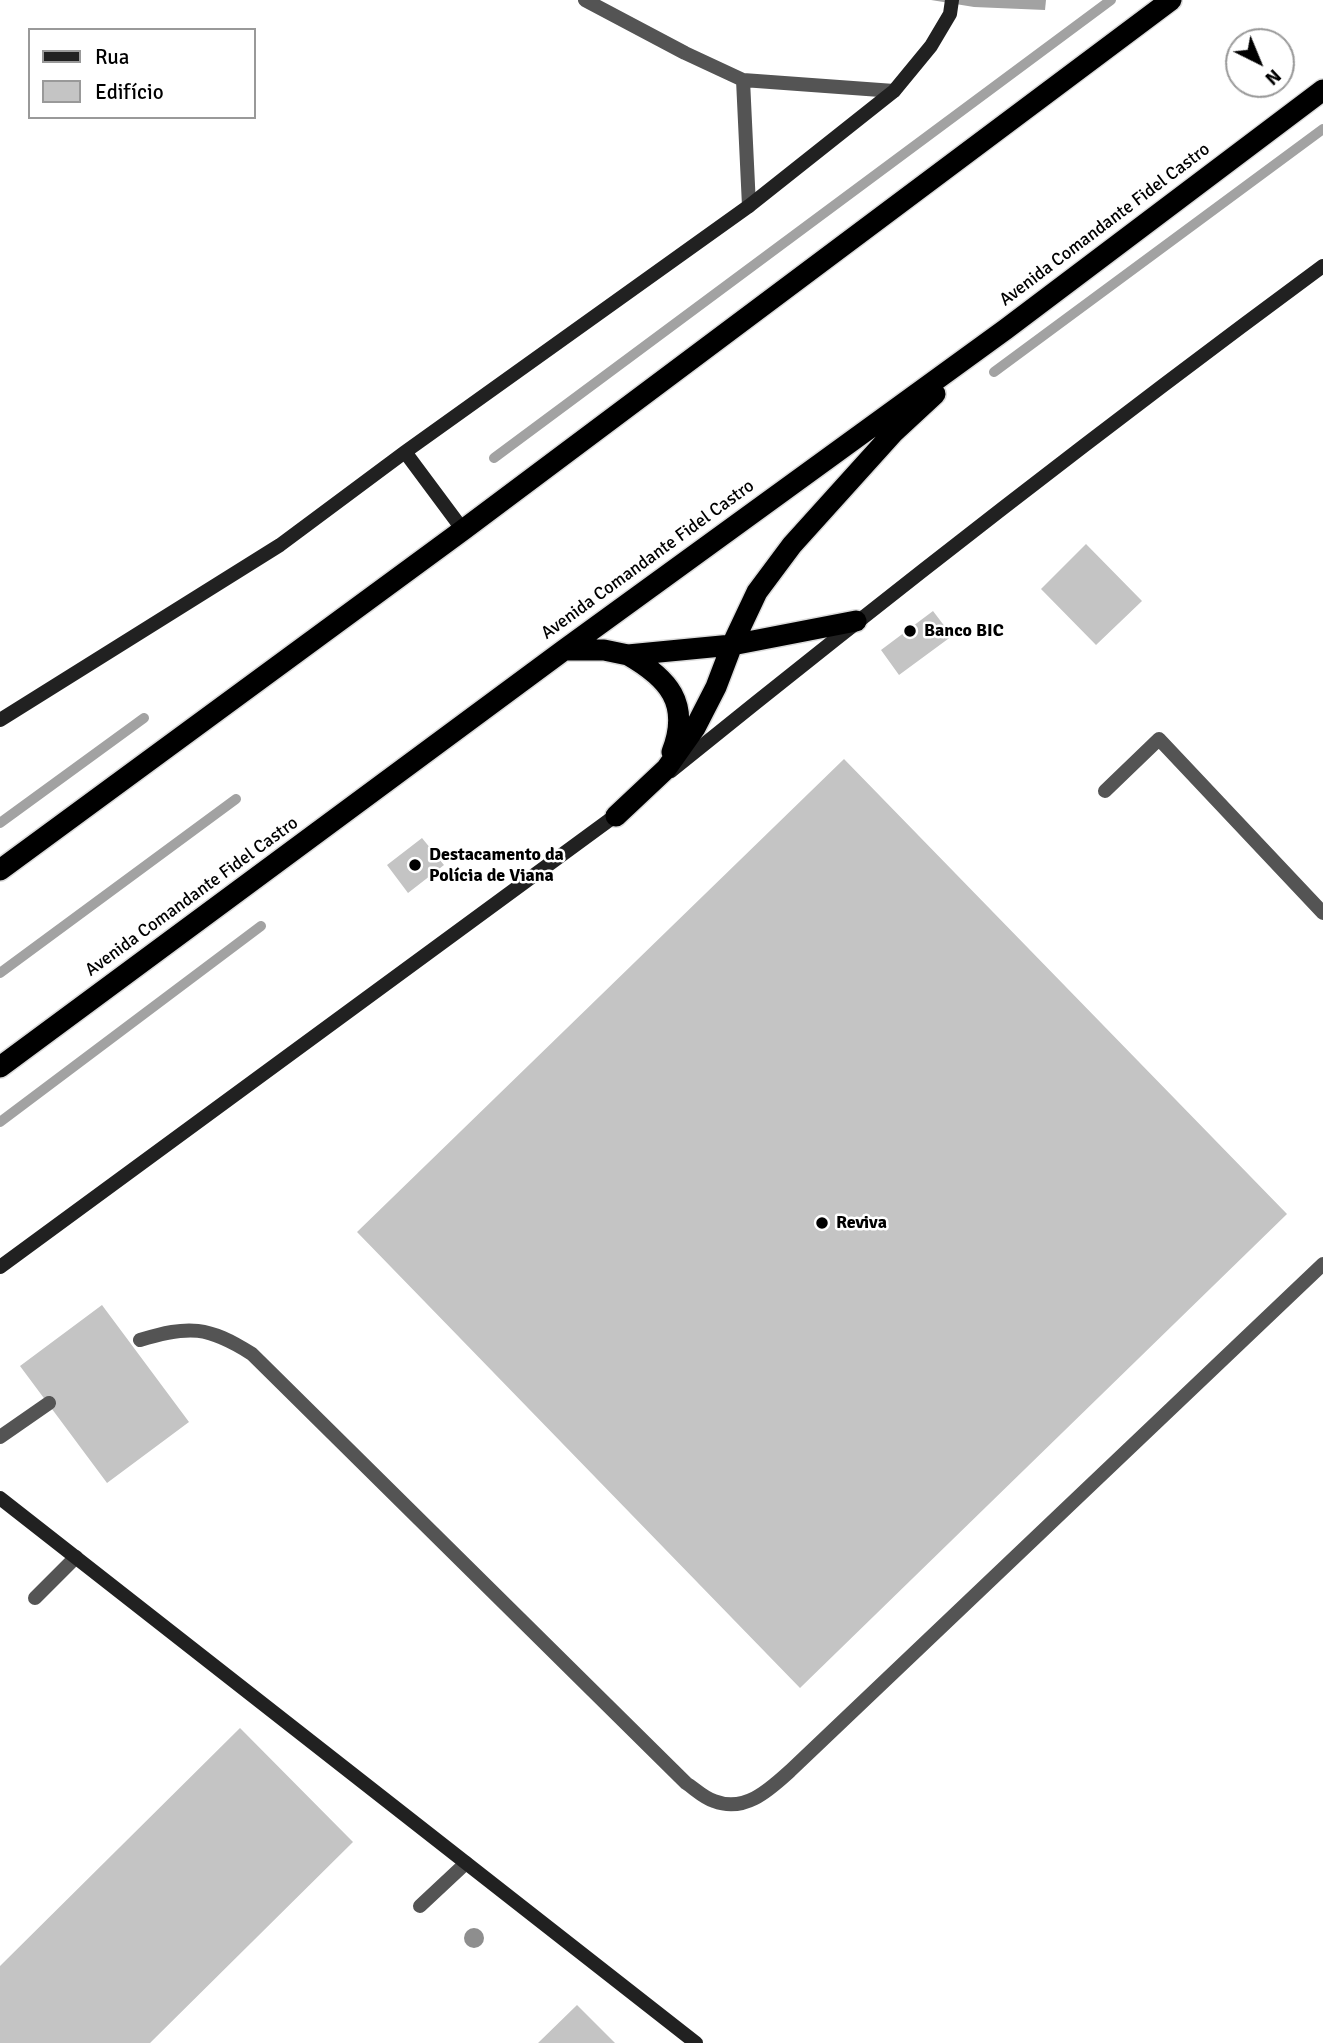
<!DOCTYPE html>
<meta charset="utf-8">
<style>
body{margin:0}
#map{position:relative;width:1323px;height:2043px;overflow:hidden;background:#fff;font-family:Signika,sans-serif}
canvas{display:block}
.legend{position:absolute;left:28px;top:28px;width:228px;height:91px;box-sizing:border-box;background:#fff;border:2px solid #999;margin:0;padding:9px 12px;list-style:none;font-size:21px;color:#000}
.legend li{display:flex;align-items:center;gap:14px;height:35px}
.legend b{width:35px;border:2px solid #999}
.north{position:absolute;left:1225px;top:28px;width:70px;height:70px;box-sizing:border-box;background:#fff;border:2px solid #999;border-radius:50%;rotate:137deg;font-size:19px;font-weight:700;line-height:28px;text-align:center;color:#000}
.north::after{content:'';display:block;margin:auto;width:24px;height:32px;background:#000;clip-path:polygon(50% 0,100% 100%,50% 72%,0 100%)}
</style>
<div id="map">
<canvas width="1323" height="2043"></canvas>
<ul class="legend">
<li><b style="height:9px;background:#212121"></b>Rua</li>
<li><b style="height:19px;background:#c4c4c4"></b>Edifício</li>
</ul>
<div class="north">N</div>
</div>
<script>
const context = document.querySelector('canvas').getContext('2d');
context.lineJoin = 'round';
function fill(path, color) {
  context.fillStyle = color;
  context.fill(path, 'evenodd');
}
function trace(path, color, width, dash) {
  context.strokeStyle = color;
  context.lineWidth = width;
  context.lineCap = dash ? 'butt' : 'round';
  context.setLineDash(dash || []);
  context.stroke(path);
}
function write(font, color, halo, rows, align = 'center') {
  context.font = font + ' Signika,sans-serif';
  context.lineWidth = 5;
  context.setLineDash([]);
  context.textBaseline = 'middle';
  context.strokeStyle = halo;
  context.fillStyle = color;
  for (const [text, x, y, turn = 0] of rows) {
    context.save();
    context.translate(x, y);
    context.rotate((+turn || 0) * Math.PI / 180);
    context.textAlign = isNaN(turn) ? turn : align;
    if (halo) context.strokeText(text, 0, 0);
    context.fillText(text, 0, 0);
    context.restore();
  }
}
fill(new Path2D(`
 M931,0H1046L1045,10L974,7Z`), '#a2a2a2');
trace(new Path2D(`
 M994,372L1323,129
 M494,458L1111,0
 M0,823L144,718
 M0,973L236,799
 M0,1122L261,926`), '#a2a2a2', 10);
fill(new Path2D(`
 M1086,544L1142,601L1096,645L1041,589Z
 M933,611L952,636L899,675L881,650Z
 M844,759L1287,1214L800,1688L357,1232Z
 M422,838L444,865L408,893L387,865Z
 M102,1305L189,1422L107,1483L20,1366Z
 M240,1728L353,1842L150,2043H0V1966Z
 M577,2005L615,2043H538Z`), '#c4c4c4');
const highway = new Path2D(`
 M564,650H604L628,655L732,645L856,621
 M628,655C668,678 691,703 672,752
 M616,816L666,769L695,728L716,687L732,645L757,592L792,545L894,432L935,394
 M0,870L463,530L1171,0
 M0,1067L564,650L1006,329L1323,90`);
trace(highway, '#dbdbdb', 24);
trace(new Path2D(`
 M1105,791L1159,739L1323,913
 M140,1340C189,1325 208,1326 252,1354L686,1783C695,1789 704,1798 714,1801C745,1813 769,1790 790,1771L1323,1264
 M0,1437L49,1403
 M35,1598L76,1557
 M420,1906L466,1863`), '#545454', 14);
trace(new Path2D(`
 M585,0L685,53L743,80L894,91
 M743,80L749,206`), '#545454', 14);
trace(new Path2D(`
 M405,452L463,530
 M0,720L280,545L405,452L749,206L894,91L931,46L950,14L952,0
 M671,771C885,598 1102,429 1323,266
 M0,1267L623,810
 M0,1498L696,2043`), '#212121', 14);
trace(highway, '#000', 21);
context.fillStyle = '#8e8e8e';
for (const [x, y] of [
 [474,1938]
]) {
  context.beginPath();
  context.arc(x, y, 10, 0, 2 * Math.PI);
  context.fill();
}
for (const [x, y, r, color] of [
 [910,631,7,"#000"],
 [415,865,7,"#000"],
 [822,1223,7,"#000"]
]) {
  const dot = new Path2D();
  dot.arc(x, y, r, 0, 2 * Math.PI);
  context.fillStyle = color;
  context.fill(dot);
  trace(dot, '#fff', 2.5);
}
write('18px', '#000', '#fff', [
 ["Avenida Comandante Fidel Castro",1105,225,-37],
 ["Avenida Comandante Fidel Castro",648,560,-36],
 ["Avenida Comandante Fidel Castro",192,897,-36]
]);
write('bold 18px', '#000', '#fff', [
 ["Banco BIC",924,631],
 ["Destacamento da",429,855],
 ["Polícia de Viana",429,876],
 ["Reviva",836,1223]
], 'left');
</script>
